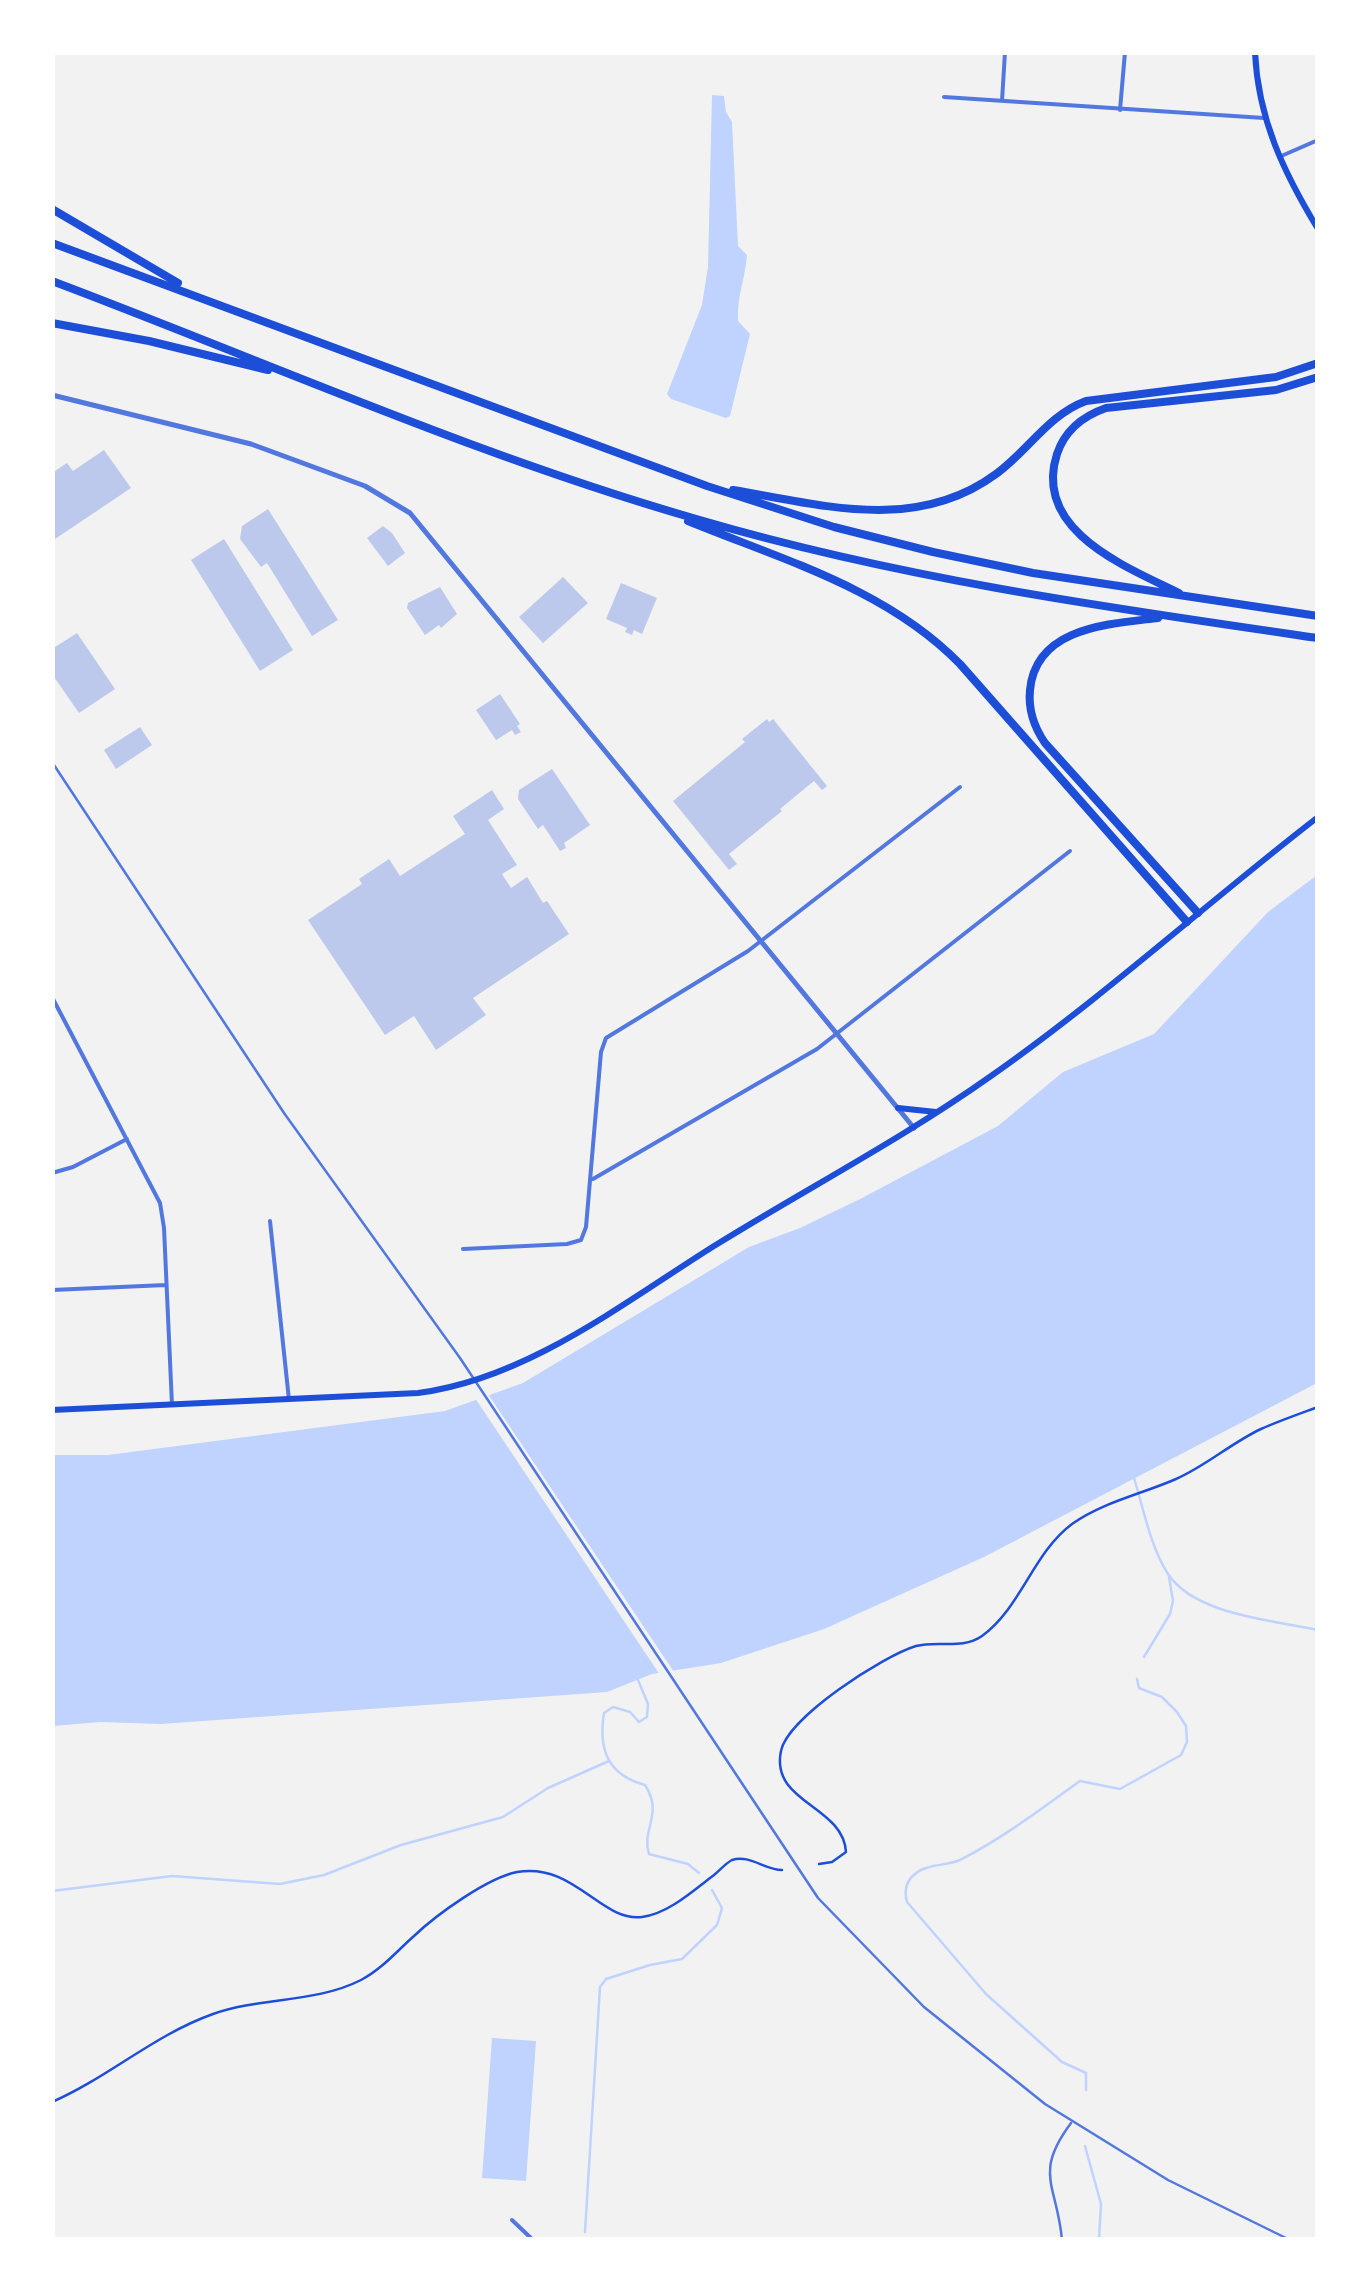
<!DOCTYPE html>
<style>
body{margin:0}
#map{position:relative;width:1370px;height:2292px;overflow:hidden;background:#f2f2f2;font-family:"Open Sans",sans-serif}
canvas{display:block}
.frame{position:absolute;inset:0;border:55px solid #fff;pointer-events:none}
</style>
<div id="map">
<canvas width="1370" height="2292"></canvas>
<div class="frame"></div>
</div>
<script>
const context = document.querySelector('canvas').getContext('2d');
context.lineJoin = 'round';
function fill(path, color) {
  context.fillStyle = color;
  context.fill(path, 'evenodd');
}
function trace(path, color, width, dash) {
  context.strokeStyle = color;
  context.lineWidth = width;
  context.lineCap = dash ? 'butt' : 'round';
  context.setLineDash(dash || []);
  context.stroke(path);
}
fill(new Path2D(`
 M712,95L724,96L726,112L732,122L738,246L747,255C745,280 737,295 738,321L750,334L730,416L726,418L671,399L667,394L702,305L708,267Z
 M1317,875V1383L984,1557L824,1629L721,1663L652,1674L607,1692L161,1724L100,1722L53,1726V1455H108L445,1411L523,1383L749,1247L800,1228L862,1198L998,1126L1063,1072L1154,1034L1268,912Z
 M492,2038L536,2041L526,2181L482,2178Z`), '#bfd3fe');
fill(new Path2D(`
 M486,1391L676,1675L662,1678L473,1395Z`), '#f2f2f2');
trace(new Path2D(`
 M1134,1478C1144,1510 1150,1546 1168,1574C1195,1615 1273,1620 1318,1630
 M1144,1657L1170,1614L1173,1601L1169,1577
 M638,1680L648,1704L647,1717L639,1722L630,1712L613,1707L604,1713C598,1750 608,1775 645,1785C664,1814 641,1829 649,1854L688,1864L699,1873
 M52,1891L172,1876L280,1884L324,1875L401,1845L503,1817L548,1788L609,1761
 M1086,2090V2073L1062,2062L986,1994L907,1902C904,1891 906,1881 915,1874C926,1864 946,1866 960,1860C1003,1838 1041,1809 1080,1781L1120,1789L1181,1755L1187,1742L1186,1726L1177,1712L1162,1697L1139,1688L1137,1679
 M1085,2146L1101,2204L1099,2240
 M585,2232L600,1987L606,1979L650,1965L682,1959L717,1925L722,1908L712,1890`), '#bfd3fe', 2.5);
fill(new Path2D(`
 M104,450L131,488L52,541V473L67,463L73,471Z
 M268,509L338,620L312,636L267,563L261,567L240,539L242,526Z
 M383,526L392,533L405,553L388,566L367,538Z
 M224,539L293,650L260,671L191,560Z
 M563,577L588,603L543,643L519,617Z
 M621,583L657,598L642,634L634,630L632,635L625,632L627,628L606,619Z
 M440,587L457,614L441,628L439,625L425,635L407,608L408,603Z
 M77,633L115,689L79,713L52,674V649Z
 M500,694L520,724L517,726L521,732L515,735L512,730L496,740L476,710Z
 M767,719L769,722L773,719L827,786L822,790L814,781L780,809L782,811L729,854L737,864L729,870L673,801L745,742L742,739Z
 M140,727L152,745L116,769L104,750Z
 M552,769L590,825L564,843L566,848L560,851L543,825L538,829L518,799L519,790Z
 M492,790L504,809L488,820L517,865L502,874L511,888L527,877L543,903L547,901L569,934L473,998L486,1015L436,1050L414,1016L385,1035L308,920L362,884L359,879L389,859L400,876L465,834L453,816Z`), '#bdc9ec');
trace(new Path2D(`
 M819,1864L832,1862L846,1852C843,1805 770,1803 781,1751C788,1717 883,1656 916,1646C938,1640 962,1650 982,1636C1021,1608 1033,1553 1072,1524C1103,1502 1142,1494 1176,1479C1206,1466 1231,1443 1261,1429C1279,1421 1299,1414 1318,1407
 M52,2102C109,2077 154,2035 213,2014C261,1997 316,2003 361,1980C382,1969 397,1951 414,1936C436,1915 487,1878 517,1872C574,1862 601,1922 642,1917C668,1914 694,1890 714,1875C719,1871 726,1863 732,1860C749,1854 765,1870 782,1870`), '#1d4ed8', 2.5);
trace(new Path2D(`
 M52,762L284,1113L460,1358L818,1898L924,2007L1045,2104L1168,2180L1290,2240
 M1062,2240C1057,2184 1033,2174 1071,2123`), '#5277de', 2.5);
trace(new Path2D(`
 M944,97L1264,118
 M1002,101L1005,52
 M1120,110L1125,52
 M1279,157L1318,140
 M52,997L160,1203L164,1228L172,1405
 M52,1173L73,1167L127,1139
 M593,1179L817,1049L1070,851
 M270,1221L289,1400
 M463,1249L567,1244L581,1240L586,1227L601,1052L606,1038L748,951L960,787
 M52,1290L166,1285
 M512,2220L533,2240`), '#5277de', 4);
trace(new Path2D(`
 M52,395L251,444L365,486L410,513L914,1128`), '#5277de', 5);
trace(new Path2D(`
 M1255,52C1258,119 1284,173 1318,229
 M898,1108L936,1112
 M52,1410L418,1393C527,1379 623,1303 714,1246C806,1189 902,1139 991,1076C1105,996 1208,902 1318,817`), '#1d4ed8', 6);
trace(new Path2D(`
 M52,209L178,283
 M52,243L707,486L834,527L933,552L1033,573L1318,616
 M52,281C267,362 479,457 700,520C902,579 1110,608 1318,638
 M52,323L149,341L268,370
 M733,490C823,505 916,533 996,474C1028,451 1048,415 1086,401L1276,377L1318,363
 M688,521C783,560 887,589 960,664L1187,922
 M1179,593C1127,567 1032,531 1057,454C1065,430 1083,416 1106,408L1276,390L1318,377
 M1158,618C1109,624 1036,627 1030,690C1028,710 1034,727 1045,743L1198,913`), '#1d4ed8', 8);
</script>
